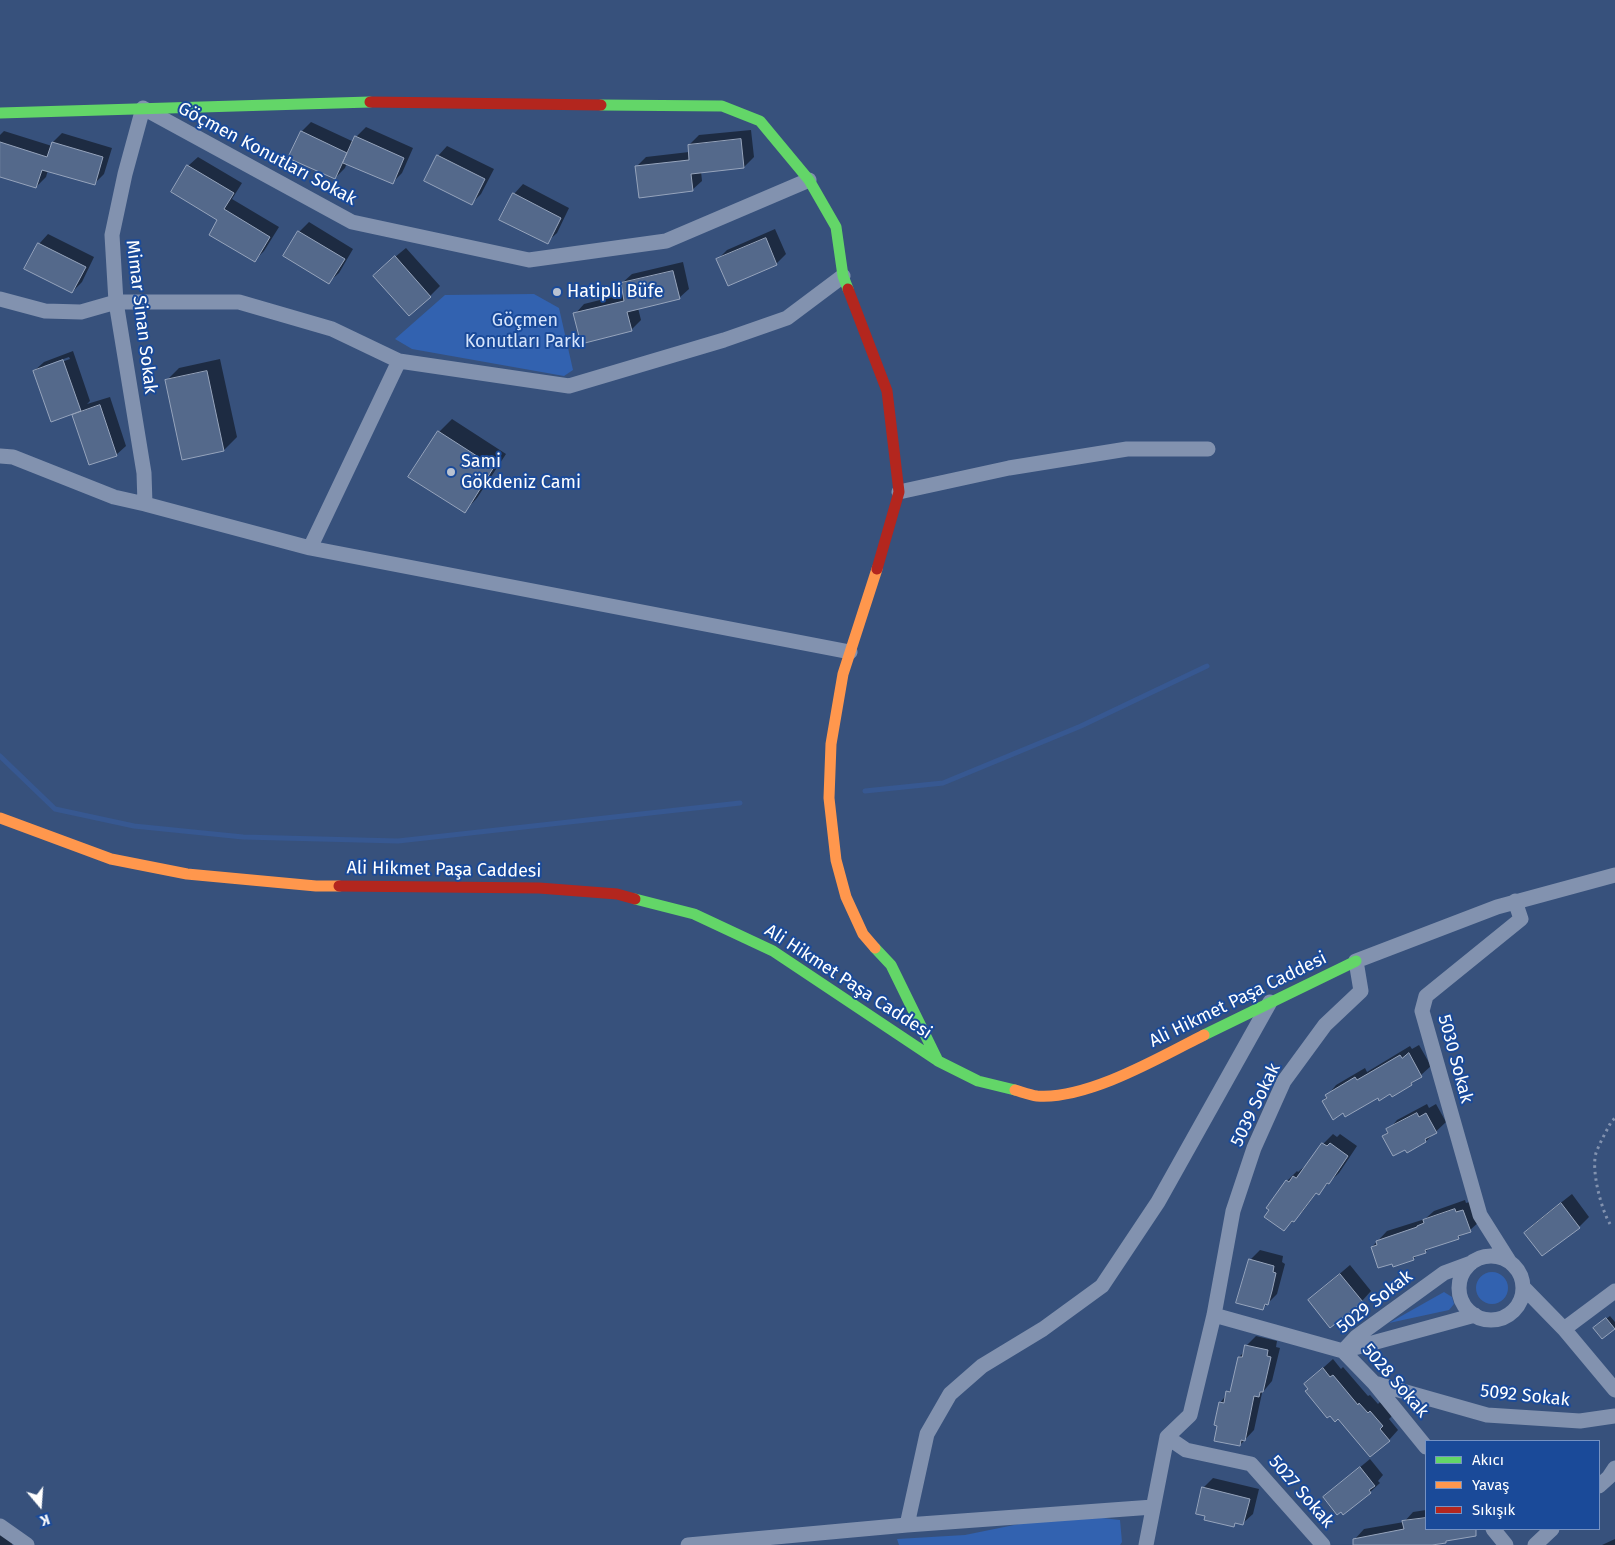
<!DOCTYPE html>
<meta charset="utf-8">
<style>
body{margin:0}
#map{position:relative;width:1615px;height:1545px;overflow:hidden;background:#37517c;font-family:"Fira Sans",sans-serif}
canvas{display:block}
.legend{position:absolute;left:1425px;top:1440px;width:175px;height:90px;box-sizing:border-box;background:#1a4a99;border:1px solid #7692c2;margin:0;padding:6px 9px;list-style:none;font-size:15px;color:#fff}
.legend li{display:flex;align-items:center;gap:10px;height:25px}
.legend b{width:25px;border:1px solid #7692c2}
.north{position:absolute;left:15px;top:1480px;width:50px;height:50px;-webkit-text-stroke:4px #1a4a99;paint-order:stroke;rotate:162deg;font-size:14px;font-weight:700;line-height:20px;text-align:center;color:#fff}
.north::after{content:'';display:block;margin:auto;width:18px;height:22px;background:#fff;clip-path:polygon(50% 0,100% 100%,50% 72%,0 100%)}
</style>
<div id="map">
<canvas width="1615" height="1545"></canvas>
<ul class="legend">
<li><b style="height:6px;background:#63d668"></b>Akıcı</li>
<li><b style="height:6px;background:#ff974d"></b>Yavaş</li>
<li><b style="height:6px;background:#b3261e"></b>Sıkışık</li>
</ul>
<div class="north">K</div>
</div>
<script>
const context = document.querySelector('canvas').getContext('2d');
context.lineJoin = 'round';
function fill(path, color) {
  context.fillStyle = color;
  context.fill(path, 'evenodd');
}
function trace(path, color, width, dash) {
  context.strokeStyle = color;
  context.lineWidth = width;
  context.lineCap = dash ? 'butt' : 'round';
  context.setLineDash(dash || []);
  context.stroke(path);
}
function write(font, color, halo, rows, align = 'center') {
  context.font = font + ' "Fira Sans",sans-serif';
  context.lineWidth = 4;
  context.setLineDash([]);
  context.textBaseline = 'middle';
  context.strokeStyle = halo;
  context.fillStyle = color;
  for (const [text, x, y, turn = 0] of rows) {
    context.save();
    context.translate(x, y);
    context.rotate((+turn || 0) * Math.PI / 180);
    context.textAlign = isNaN(turn) ? turn : align;
    if (halo) context.strokeText(text, 0, 0);
    context.fillText(text, 0, 0);
    context.restore();
  }
}
fill(new Path2D(`
 M534,294L559,308L573,370L564,376L412,349L395,339L445,295Z
 M1476 1288a16 16 0 1 1 32 0a16 16 0 1 1-32 0Z
 M1444,1292L1452,1297L1454,1304L1449,1310L1389,1323Z
 M1068,1514L1120,1520L1122,1542L1120,1545H899L897,1539L965,1535Z`), '#3262b0');
fill(new Path2D(`
 M311,122L354,142L356,137L366,127L413,148L402,173L392,183L347,163L345,168L335,178L302,131Z
 M751,130L754,157L744,167L701,171L702,181L692,190L637,166L646,157L689,152V145L699,135Z
 M4,131L52,146L53,142L62,133L112,148L104,174L94,184L48,170L46,177L36,187L0,175V135Z
 M447,146L494,169L481,194L471,204L438,156Z
 M198,157L242,183L232,199L279,227L264,251L255,260L219,219L188,166Z
 M523,184L569,208L557,233L547,242L514,194Z
 M309,222L353,249L339,273L329,282L285,256L299,232Z
 M775,229L786,254L776,264L718,259L727,250Z
 M48,234L94,257L82,282L72,292L39,244Z
 M406,248L440,286L430,296L384,266Z
 M683,262L689,289L679,298L638,308L641,320L631,330L575,314L584,304L624,294L622,283L632,274Z
 M73,351L90,401L87,404L110,397L126,446L116,455L90,464L73,413L34,371L44,362ZM69,357L70,359L44,368V366Z
 M220,359L237,437L224,450L166,381L179,368Z
 M452,419L506,454L477,498L465,511L439,432Z
 M1419,1045L1431,1066L1411,1084L1378,1096L1344,1112L1323,1101L1336,1085L1365,1068L1367,1072L1410,1046L1412,1049Z
 M1427,1104L1429,1108L1436,1104L1446,1122L1426,1141L1407,1151L1405,1148L1383,1137L1397,1120Z
 M1333,1134L1337,1137L1340,1134L1357,1146L1339,1173L1318,1193L1317,1192L1303,1211L1284,1230L1287,1181L1297,1171L1298,1172L1304,1167L1305,1168L1323,1144Z
 M1572,1194L1589,1217L1579,1227L1542,1254L1525,1233L1535,1223Z
 M1465,1200L1466,1203L1473,1201L1480,1221L1470,1230L1464,1233L1459,1237L1431,1247L1425,1252L1418,1255L1413,1259L1372,1247L1387,1231L1425,1219L1434,1211Z
 M1260,1250L1283,1256L1282,1262L1285,1264L1277,1294L1262,1309L1250,1260Z
 M1350,1265L1371,1291L1362,1301L1309,1300Z
 M1610,1316L1615,1322V1328L1602,1338L1598,1325Z
 M1256,1336L1277,1341L1276,1347L1280,1348L1272,1381L1262,1393L1254,1430L1240,1445L1220,1403L1233,1386L1239,1357L1245,1351L1246,1346Z
 M1333,1359L1341,1369L1343,1367L1368,1396L1370,1395L1378,1404L1380,1402L1392,1416L1389,1419L1398,1430L1389,1440L1338,1417L1305,1384Z
 M1370,1459L1383,1475L1378,1481L1380,1483L1370,1492L1324,1497Z
 M1213,1478L1259,1489L1253,1514L1243,1523L1237,1522L1233,1525L1203,1488Z
 M1426,1510V1529H1468L1459,1537L1448,1539L1446,1542L1423,1545H1356L1355,1539L1364,1529L1404,1522L1413,1512Z
 M0,1532L14,1541L12,1545H0Z
 M1615,1539V1545H1602Z`), '#0007');
trace(new Path2D(`
 M0,756L55,809L134,826L243,837L398,841L740,803
 M865,791L943,783L1081,726L1207,666`), '#375891', 5);
const building = new Path2D(`
 M301,131L347,153L335,179L288,158Z
 M355,136L404,158L393,184L343,163Z
 M741,139L744,168L691,174L693,191L639,198L635,166L689,160L688,145Z
 M0,142L47,157L52,142L103,157L95,185L42,170L36,188L0,177Z
 M437,155L485,179L472,205L424,181Z
 M187,165L234,193L224,209L270,237L255,262L209,235L217,220L171,192Z
 M513,193L561,218L548,244L499,220Z
 M298,231L345,259L329,284L283,256Z
 M766,238L777,265L728,286L716,259Z
 M38,243L86,267L72,293L24,269Z
 M395,256L431,297L409,316L373,276Z
 M673,271L680,299L627,312L632,331L581,344L573,313L624,301L621,283Z
 M63,360L81,411L51,422L33,371Z
 M207,371L224,451L182,460L165,380Z
 M100,405L117,456L89,465L72,415Z
 M438,431L494,467L465,513L408,477Z
 M1409,1053L1422,1077L1411,1083L1412,1085L1392,1097L1390,1094L1379,1101L1378,1098L1345,1117L1343,1113L1333,1120L1322,1101L1327,1098L1325,1095L1355,1077L1357,1080L1400,1055L1402,1058Z
 M1417,1113L1419,1117L1426,1113L1437,1133L1425,1139L1426,1142L1407,1153L1405,1150L1393,1156L1382,1136L1388,1133L1386,1129Z
 M1322,1143L1327,1146L1330,1143L1348,1156L1329,1184L1327,1183L1319,1195L1316,1193L1294,1222L1292,1221L1284,1231L1264,1217L1269,1210L1266,1208L1286,1180L1289,1182L1293,1176L1296,1178Z
 M1561,1203L1580,1228L1542,1256L1524,1233Z
 M1455,1209L1456,1212L1463,1210L1471,1232L1458,1236L1459,1239L1425,1250L1426,1253L1413,1257L1414,1260L1393,1267L1392,1264L1378,1268L1371,1247L1377,1245L1376,1241L1417,1227V1226L1424,1223L1423,1220Z
 M1249,1259L1274,1266L1273,1272L1276,1273L1272,1291L1268,1305L1265,1304L1263,1310L1236,1303Z
 M1340,1274L1363,1302L1330,1328L1308,1300Z
 M1606,1318L1615,1329L1602,1339L1593,1328Z
 M1245,1345L1268,1350L1267,1356L1271,1357L1263,1392H1260L1259,1397L1254,1396L1245,1441L1241,1440L1240,1446L1214,1441L1217,1426L1214,1425L1219,1402L1224,1403L1226,1391L1230,1392L1238,1357H1242Z
 M1323,1368L1330,1377L1333,1375L1358,1405L1359,1403L1368,1413L1370,1411L1383,1426L1380,1429L1390,1441L1370,1457L1338,1419L1335,1422L1330,1416L1327,1418L1305,1391L1308,1389L1304,1384Z
 M1360,1467L1375,1486L1369,1490L1371,1493L1343,1515L1341,1512L1337,1515L1323,1497Z
 M1202,1487L1250,1499L1243,1525L1235,1523L1234,1527L1204,1520L1205,1516L1196,1514Z
 M1426,1518V1529H1476V1536L1446,1541V1543L1432,1545H1353V1539L1404,1529L1402,1521Z`);
fill(building, '#54698b');
trace(building, '#96a4bc', 1);
trace(new Path2D(`
 M1610,1224C1601,1209 1591,1170 1596,1153C1600,1142 1606,1132 1611,1122L1615,1118`), '#8292af', 3, [2.5, 4]);
trace(new Path2D(`
 M0,299L45,311L81,312L116,302H239L332,329L399,361L569,386L724,340L787,318L843,276
 M0,456L13,457L114,497L145,504L310,548L850,652
 M899,492L1009,468L1127,449H1208
 M145,504L144,473L116,302L112,235L125,174L143,108L352,222L529,260L666,241L809,180
 M310,548L399,361
 M1459 1288a32 32 0 1 1 64 0a32 32 0 1 1-64 0Z
 M1509,1261L1480,1215L1422,1011L1426,996L1521,919L1515,901
 M1523,1287L1564,1329L1615,1390
 M1214,1315L1343,1351L1374,1383L1426,1447
 M1564,1329L1615,1291
 M1343,1351L1356,1337L1444,1273L1471,1263
 M1343,1351L1475,1315
 M1374,1383L1487,1415L1580,1421L1615,1416
 M1167,1437L1186,1450L1251,1464L1323,1545
 M1599,1486L1609,1477L1615,1468
 M907,1525L927,1434L950,1394L982,1366L1043,1329L1102,1286L1158,1202L1270,1002
 M0,1526L27,1545
 M1493,1529L1506,1545
 M688,1545L907,1525L1153,1507
 M1146,1545L1167,1437L1190,1415L1214,1315L1233,1211L1254,1148L1284,1081L1325,1025L1361,991L1356,961L1497,907L1615,875
 M1535,1545L1552,1529`), '#8292af', 15);
trace(new Path2D(`
 M601,105L722,106L760,121L809,180L836,227L843,276L848,289
 M0,113L370,102
 M635,899L694,914L773,951L938,1061L978,1081L1015,1090
 M875,948L891,965L938,1061
 M1204,1035L1356,961`), '#63d668', 11);
trace(new Path2D(`
 M0,818L111,859L187,874L316,886H339
 M875,948L863,934L846,897L836,860L829,798L831,744L843,674L877,569
 M1015,1090C1022,1092 1030,1095 1037,1096C1087,1100 1159,1058 1204,1035`), '#ff974d', 11);
trace(new Path2D(`
 M370,102L601,105
 M848,289L887,391L899,492L877,569
 M339,886L539,888L617,894L635,899`), '#b3261e', 11);
for (const [x, y, r, color] of [
 [557,292,5,"#b9c2d1"],
 [451,472,5,"#b9c2d1"]
]) {
  const dot = new Path2D();
  dot.arc(x, y, r, 0, 2 * Math.PI);
  context.fillStyle = color;
  context.fill(dot);
  trace(dot, '#1a4a99', 2);
}
write('18px', '#fff', '#1a4a99', [
 ["Göçmen Konutları Sokak",267,154,28],
 ["Mimar Sinan Sokak",141,317,83],
 ["Ali Hikmet Paşa Caddesi",444,870,1],
 ["Ali Hikmet Paşa Caddesi",848,982,33],
 ["Ali Hikmet Paşa Caddesi",1238,1000,-26],
 ["5030 Sokak",1455,1059,75],
 ["5039 Sokak",1256,1105,-64],
 ["5029 Sokak",1375,1302,-38],
 ["5028 Sokak",1395,1381,49],
 ["5092 Sokak",1525,1396,6],
 ["5027 Sokak",1301,1492,49]
]);
write('18px', '#fff', '#1a4a99', [
 ["Hatipli Büfe",567,292],
 ["Sami",461,462],
 ["Gökdeniz Cami",461,483]
], 'left');
write('18px', '#d7e5fc', '#1a4a99', [
 ["Göçmen",525,321],
 ["Konutları Parkı",525,342]
]);
</script>
